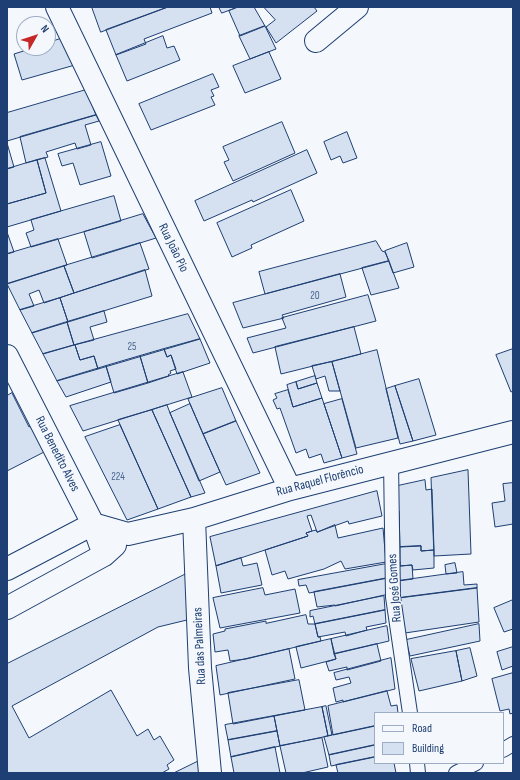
<!DOCTYPE html>
<meta charset="utf-8">
<style>
body{margin:0}
#map{position:relative;width:520px;height:780px;overflow:hidden;background:#f4f7fb;font-family:"Sofia Sans Condensed",sans-serif}
canvas{display:block}
.frame{position:absolute;inset:0;border:8px solid #1d3f73;pointer-events:none}
.legend{position:absolute;left:374px;top:712px;width:130px;height:52px;box-sizing:border-box;background:#f4f7fb;border:1px solid #9eadc5;margin:0;padding:5px 7px;list-style:none;font-size:12px;color:#1d3f73}
.legend li{display:flex;align-items:center;gap:8px;height:20px}
.legend b{width:20px;border:1px solid #9eadc5}
.north{position:absolute;left:16px;top:16px;width:40px;height:40px;box-sizing:border-box;background:#f4f7fb;border:1px solid #9eadc5;border-radius:50%;rotate:51deg;font-size:11px;font-weight:700;line-height:16px;text-align:center;color:#1d3f73}
.north::after{content:'';display:block;margin:auto;width:14px;height:18px;background:#c62828;clip-path:polygon(50% 0,100% 100%,50% 72%,0 100%)}
</style>
<div id="map">
<canvas width="520" height="780"></canvas>
<div class="frame"></div>
<ul class="legend">
<li><b style="height:5px;background:#f4f7fb"></b>Road</li>
<li><b style="height:11px;background:#d5e0f0"></b>Building</li>
</ul>
<div class="north">N</div>
</div>
<script>
const context = document.querySelector('canvas').getContext('2d');
context.lineJoin = 'round';
function fill(path, color) {
  context.fillStyle = color;
  context.fill(path, 'evenodd');
}
function trace(path, color, width, dash) {
  context.strokeStyle = color;
  context.lineWidth = width;
  context.lineCap = dash ? 'butt' : 'round';
  context.setLineDash(dash || []);
  context.stroke(path);
}
function write(font, color, halo, rows, align = 'center') {
  context.font = font + ' "Sofia Sans Condensed",sans-serif';
  context.lineWidth = 3;
  context.setLineDash([]);
  context.textBaseline = 'middle';
  context.strokeStyle = halo;
  context.fillStyle = color;
  for (const [text, x, y, turn = 0] of rows) {
    context.save();
    context.translate(x, y);
    context.rotate((+turn || 0) * Math.PI / 180);
    context.textAlign = isNaN(turn) ? turn : align;
    if (halo) context.strokeText(text, 0, 0);
    context.fillText(text, 0, 0);
    context.restore();
  }
}
const building = new Path2D(`
 M92,7H168L101,32Z
 M168,7H210L212,13L144,39L146,44L116,55L106,30Z
 M219,7H238L222,13Z
 M238,7H254L265,26L240,36L229,11Z
 M264,7H314L317,11L276,43L266,27L275,20Z
 M265,26L276,49L250,59L239,36Z
 M163,36L167,48L174,46L180,60L127,81L116,55Z
 M63,38L75,65L22,80L14,54L33,48H48V43Z
 M269,52L281,79L245,93L233,66Z
 M213,74L219,87L211,90L214,96L211,97L215,105L151,130L139,104Z
 M86,90L96,115L7,141V113Z
 M96,115L99,121L85,125L91,145L77,149L75,143L46,152L48,157L26,163L20,137Z
 M282,122L295,153L233,181L224,162L229,160L223,147Z
 M347,132L357,158L343,163L340,156L331,160L324,142Z
 M101,142L111,176L80,185L73,163L62,166L58,154Z
 M7,143L14,167L7,169Z
 M307,150L317,173L253,202L252,200L204,221L195,201Z
 M45,158L61,211L7,227V204L46,193L37,160Z
 M37,160L46,193L7,204V169Z
 M291,190L304,221L251,245L252,248L232,257L217,223Z
 M114,196L121,221L31,247L26,233L34,230L31,220Z
 M143,214L156,238L92,258L84,232Z
 M7,232L14,252L7,254Z
 M58,239L67,265L7,284V254Z
 M376,241L382,251L385,252L389,261L265,294L259,272Z
 M140,243L149,269L74,293L64,266Z
 M407,243L414,267L393,273L385,251Z
 M389,261L399,288L371,295L362,268Z
 M64,266L74,293L44,303L39,290L29,294L34,306L20,310L7,284Z
 M145,270L152,296L68,322L60,298Z
 M340,274L346,297L282,315L284,318L243,328L233,303Z
 M368,295L376,321L253,353L247,338L286,328L282,318Z
 M60,298L68,322L32,333L20,310Z
 M104,311L107,322L90,327L94,340L74,345L67,322Z
 M188,314L200,339L98,369L94,356L80,360L75,345Z
 M67,322L74,345L43,354L32,333Z
 M354,327L361,354L281,374L275,347Z
 M200,339L210,363L177,374L171,355L167,357L164,349Z
 M75,345L80,360L94,356L98,369L57,381L43,354Z
 M164,349L167,357L171,355L176,369L170,371L171,373L168,375L169,376L148,383L140,356Z
 M513,349V391L511,392L496,355Z
 M377,350L398,438L356,448L332,362Z
 M140,356L148,383L114,393L106,366Z
 M332,362L340,391H329L325,376L316,379L312,366Z
 M106,366L111,382L66,397L57,381Z
 M183,372L192,397L83,431L70,406Z
 M315,376L317,383L298,389L296,382Z
 M419,379L436,435L413,441L395,386Z
 M296,382L298,389L317,383L322,398L293,407L287,385Z
 M395,386L413,441L400,444L386,389Z
 M222,388L236,421L203,434L188,399Z
 M288,390L293,407L322,398L342,458L324,463L321,454L309,458L306,449L296,453L280,408L277,409L273,400L277,398L275,394Z
 M12,393L29,427L32,425L46,451L7,471V396Z
 M342,399L357,454L342,458L324,404Z
 M190,404L220,472L199,481L170,413Z
 M167,405L170,413L205,493L191,497L152,410Z
 M152,410L191,497L158,509L118,420Z
 M236,421L260,473L226,485L203,434Z
 M120,425L158,509L127,520L85,437Z
 M468,470L471,554L434,556L431,478Z
 M425,480L426,490L432,489L434,550L421,551V546L400,547L399,511L394,512L393,487Z
 M513,483V524L495,527L492,503L505,501L503,484Z
 M377,491L382,516L349,524L348,521L317,532L311,515L307,516L312,531L306,533L308,536L216,566L210,537Z
 M335,525L338,538L383,528L386,562L345,569L341,561L324,569L288,579L285,571L272,575L265,550L308,536L306,533L312,531L316,530L317,532Z
 M421,546V551L434,550V568L413,570L412,565L400,566V547Z
 M241,558L243,566L257,563L262,585L221,593L216,566Z
 M400,562V566L412,565L413,579L398,581L397,563Z
 M455,563L457,573L446,574L445,565Z
 M386,564L388,578L309,593L306,585L299,586L298,580Z
 M463,572L464,585L477,584V588L399,598L398,581Z
 M186,574L191,619L158,627L12,706L29,738L111,690L137,736L148,729L154,740L160,736L174,760L167,765L169,769L162,773H7V664Z
 M388,578L389,594L335,606V605L317,607L314,592Z
 M263,588L265,595L295,589L300,613L220,628L213,598Z
 M477,588L479,622L405,633L399,598Z
 M384,596L385,610L315,624L313,616L310,617V611Z
 M513,600V629L504,632L494,608Z
 M385,610L386,623L366,627L367,630L346,636L345,632L318,637L315,624Z
 M306,615L308,624H315L318,637H320L321,641L246,659L230,661L228,650L215,652L213,634L225,631V629L266,621V623Z
 M479,624L480,641L410,656L406,640Z
 M387,626L389,641L334,654L331,639Z
 M331,639L336,659L301,668L296,647Z
 M377,644L381,661L347,670V667L329,671L326,662L336,659L334,654Z
 M513,647V666L502,670L497,652Z
 M470,648L477,676L462,681L456,651Z
 M289,649L295,679L220,695L216,666Z
 M456,651L462,681L419,691L411,659Z
 M391,658L395,689L343,702V700L336,702L333,688L351,683L349,677L336,680L334,673Z
 M513,673V713L510,714L509,709L500,711L492,679Z
 M299,680L305,710L233,724L228,693Z
 M387,691L391,706L397,705L398,713H375V726L333,735L328,706Z
 M326,706L332,735L328,736L322,707Z
 M322,707L328,736L280,746L274,716Z
 M274,716L277,731L228,740L225,725Z
 M375,726V745L329,755L324,737Z
 M277,731L280,746L231,757L228,740Z
 M322,738L328,767L302,773H286L280,746Z
 M375,745V757L331,766L329,755Z
 M275,747L280,773H234L231,757Z
 M375,757V763H394L396,773H338L336,765Z
 M203,759L204,773H174Z`);
fill(building, '#d5e0f0');
trace(building, '#1d3f73', 1);
const lane = new Path2D(`
 M391,462L393,597L410,713
 M503,750L513,744
 M417,763L418,773
 M456,773L476,763`);
const street = new Path2D(`
 M57,7L290,489
 M316,41L357,7
 M7,356L93,524L104,555
 M194,519L200,668L210,773
 M7,569L93,524L128,534L194,519L290,489L513,432
 M7,608L104,555L115,545`);
trace(lane, '#1d3f73', 16);
trace(street, '#1d3f73', 24);
trace(lane, '#f4f7fb', 14);
trace(street, '#f4f7fb', 22);
write('11px', '#4b6792', null, [
 ["20",315,296],
 ["25",132,347],
 ["224",118,477]
]);
write('13px', '#1d3f73', '#f4f7fb', [
 ["Rua João Pio",173,248,64],
 ["Rua Benedito Alves",57,454,63],
 ["Rua Raquel Florêncio",320,481,-15],
 ["Rua José Gomes",395,588,-94],
 ["Rua das Palmeiras",200,646,-93]
]);
</script>
